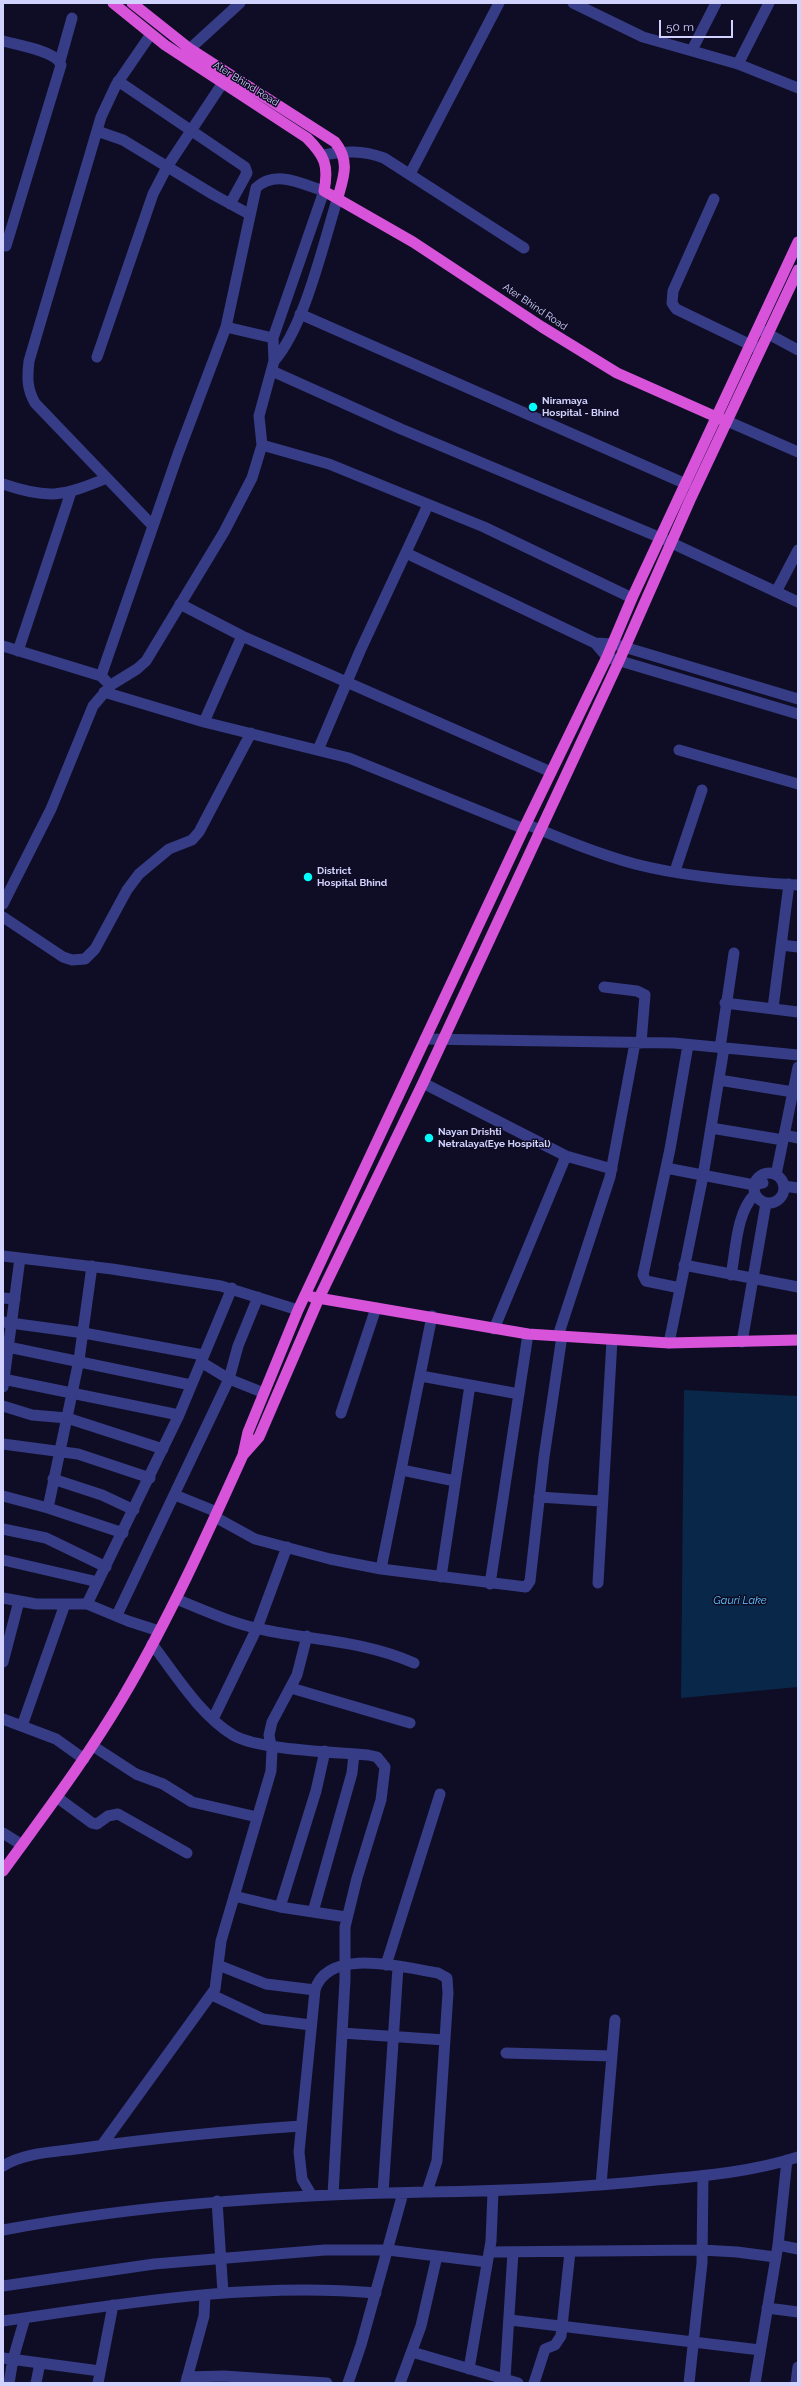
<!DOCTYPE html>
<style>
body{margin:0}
#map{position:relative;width:801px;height:2386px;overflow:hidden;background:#0f0d25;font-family:Raleway,sans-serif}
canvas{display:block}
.frame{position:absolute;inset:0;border:4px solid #d2d2ff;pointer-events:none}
.scale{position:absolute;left:659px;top:20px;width:74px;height:18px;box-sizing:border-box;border:2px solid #d2d2ff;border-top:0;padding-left:5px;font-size:12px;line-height:14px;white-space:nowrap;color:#d2d2ff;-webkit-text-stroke:3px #0f0d25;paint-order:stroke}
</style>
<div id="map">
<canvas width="801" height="2386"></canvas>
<div class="frame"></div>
<div class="scale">50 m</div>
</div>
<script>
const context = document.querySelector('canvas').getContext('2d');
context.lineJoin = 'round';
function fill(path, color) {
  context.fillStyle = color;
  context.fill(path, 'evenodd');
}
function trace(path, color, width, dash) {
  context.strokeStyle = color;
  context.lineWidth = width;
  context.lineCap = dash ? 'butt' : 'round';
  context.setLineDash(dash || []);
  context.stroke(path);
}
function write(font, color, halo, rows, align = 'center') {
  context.font = font + ' Raleway,sans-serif';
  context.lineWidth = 3;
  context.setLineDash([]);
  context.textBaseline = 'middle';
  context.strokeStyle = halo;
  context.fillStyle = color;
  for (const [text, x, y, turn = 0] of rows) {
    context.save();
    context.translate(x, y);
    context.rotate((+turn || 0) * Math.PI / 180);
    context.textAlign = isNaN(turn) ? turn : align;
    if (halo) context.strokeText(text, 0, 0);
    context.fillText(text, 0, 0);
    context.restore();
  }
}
fill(new Path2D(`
 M684,1390L798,1396V1687L681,1698Z`), '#092748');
trace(new Path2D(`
 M573,3L643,37L738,64L798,88
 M151,34L116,85L101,117L29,361C27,378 27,389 35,403L153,526
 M3,41C17,45 57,51 61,65L6,246
 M692,50L716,3
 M183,55L240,3
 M60,61L72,18
 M738,64L769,3
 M118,81L245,167L247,173L230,204
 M97,131L123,140L214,195L249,214
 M323,155C345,151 362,150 384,158L524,248
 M410,174L499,3
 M714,199L673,291L672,303L676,309L759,349
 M300,314L686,484
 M226,327L273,338
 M761,330L798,350
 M97,357L153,194L167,167L222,84
 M274,361C305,326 323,244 338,197
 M272,371L401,429L661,538L798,602
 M727,421L798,452
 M262,445L329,464L484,527L632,598
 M3,484C50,500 63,496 107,478
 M406,553L595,643L614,644L798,699
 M776,592L798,550
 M180,604L242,636L551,772
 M242,636L204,722L349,758L524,829
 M595,643L607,657L798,714
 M3,646L101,676L106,681
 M18,651L71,492
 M104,692L204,722
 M318,750L360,651L428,505
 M679,750L798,784
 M526,824C562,839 598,854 635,864C685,877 746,882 798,885
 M675,871L702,790
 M3,904L51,809L93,706L111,685L137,669L146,661L224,532L252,478L262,445L259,416L274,361L273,338L324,191C302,184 275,169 256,188L226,327L178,454L101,676
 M3,917L63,957L72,960L85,959L95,949L127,890L139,874L169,849L192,840L199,832L251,733
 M781,945L798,947
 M604,987L637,991L645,995L641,1043
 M725,1003L798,1012
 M773,1008L789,884
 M425,1039L674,1043L798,1055
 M720,1048L734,953
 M719,1080L793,1092
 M423,1083L566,1156
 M711,1128L783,1140
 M784,1135L798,1138
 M666,1168L754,1185L763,1183
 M754 1188a15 15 0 1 1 30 0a15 15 0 1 1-30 0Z
 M776,1175L798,1067
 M784,1186L798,1188
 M3,1256L112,1269L221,1286L298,1310
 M684,1265L798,1287
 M731,1275C736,1250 736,1213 755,1194
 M680,1288L646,1281L643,1275L670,1149L688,1045
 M3,1298L15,1299
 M3,1322L84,1333L203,1355
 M494,1329L566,1156L612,1169
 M558,1336L610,1177L635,1043
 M742,1342L766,1203
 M669,1343L703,1176L724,1048
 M8,1347L191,1385
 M201,1362L229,1379L264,1393
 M421,1376L519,1394
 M3,1379L179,1415
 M3,1387L20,1258
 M3,1406L32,1415L67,1418L163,1449
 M341,1413L376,1308
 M3,1444L78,1454L150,1478
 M402,1470L455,1481
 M53,1479L102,1495L134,1510
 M175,1495L217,1512
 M3,1496L48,1508L123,1533
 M539,1497L601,1501
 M48,1508L79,1360L92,1266
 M215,1517L255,1539L330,1559L381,1569L526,1587L530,1581L544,1457L562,1336
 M3,1529L46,1538L106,1567
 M3,1560L98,1582
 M381,1569L432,1316
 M441,1577L470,1385
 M598,1583L612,1340
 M490,1584L528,1334
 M3,1598L36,1604H87L128,1621L159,1631
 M176,1599C204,1610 231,1623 260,1629C313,1641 362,1640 414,1663
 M87,1604L179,1415L232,1288
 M117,1615L229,1379L238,1346L258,1297
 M152,1644C176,1675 199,1714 233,1735C258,1750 335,1752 368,1755L377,1757L385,1767L381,1800L357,1878L345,1927V1980L333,2195
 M3,1662L19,1601
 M291,1688L410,1723
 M3,1719L56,1739L84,1759
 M213,1719L257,1628L287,1547
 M22,1726L65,1604
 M93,1746L136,1774L163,1784L192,1802L257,1817
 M58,1798L92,1823L97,1824L108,1816L118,1814L187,1853
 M3,1833L22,1845
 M234,1896L280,1907L346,1917
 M280,1907L316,1791L325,1751
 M313,1912L352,1773L354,1754
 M218,1965L266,1984L315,1990
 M386,1965L440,1794
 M212,1995L263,2019L311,2025
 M342,2033L445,2040
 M506,2053L612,2056
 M102,2145L215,1989L221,1941L271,1771L272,1750L269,1735L272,1722L297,1675L307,1636
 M3,2166C25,2152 57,2152 83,2148C155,2138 228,2131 301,2126
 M601,2185L615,2020
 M383,2193L398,1967
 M312,2196L302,2179L299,2152L315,1990C328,1946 405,1968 438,1973L447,1978L448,1993L437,2161L427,2192
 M217,2201L223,2293
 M3,2230C143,2204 284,2195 427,2192C504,2191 579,2188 656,2180C703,2176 752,2172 798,2157
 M778,2245L798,2249
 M489,2252L702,2250L737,2252L775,2257
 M3,2286L154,2264L325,2250H388L487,2262
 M767,2308L798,2312
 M510,2320L760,2350
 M3,2321C127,2303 251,2282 376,2293
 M412,2352L518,2383
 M3,2358L100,2371
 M469,2369L491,2241L493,2192
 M187,2377L224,2376L327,2383
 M505,2379L513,2252
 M186,2382L204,2316L205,2295
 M9,2383L13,2359L25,2318
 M36,2383L40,2363
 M98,2383L113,2305
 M348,2383L361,2345L403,2193
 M400,2383L421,2326L437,2256
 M534,2383L545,2349L555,2345L561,2336L570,2252
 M689,2383L702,2263L703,2176
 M755,2383L778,2245L787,2160
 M796,2383L798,2367`), '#363c86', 11);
trace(new Path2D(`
 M113,3L165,45L307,138C325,156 329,166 324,191L413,242L542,327L617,373L723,420
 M132,3L190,49L335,142C350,161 344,176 338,197
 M312,1297L528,1334L669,1343L798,1340
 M243,1455L259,1437L319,1298L423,1083L619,661L690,500L798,270
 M3,1871C45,1813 87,1758 123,1697C169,1619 206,1537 243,1455L248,1432L298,1310L526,824L607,657L632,598L798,242`), '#d753da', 11);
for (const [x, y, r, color] of [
 [533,407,5,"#00fdfb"],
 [308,877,5,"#00fdfb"],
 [429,1138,5,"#00fdfb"]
]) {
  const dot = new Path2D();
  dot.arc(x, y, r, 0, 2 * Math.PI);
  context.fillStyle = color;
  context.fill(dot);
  trace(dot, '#0f0d25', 1.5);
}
write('10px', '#d2d2ff', '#0f0d25', [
 ["Ater Bhind Road",246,84,32],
 ["Ater Bhind Road",535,307,34]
]);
write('bold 10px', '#d2d2ff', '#0f0d25', [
 ["Niramaya",542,401],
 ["Hospital - Bhind",542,413],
 ["District",317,871],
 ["Hospital Bhind",317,883],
 ["Nayan Drishti",438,1132],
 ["Netralaya(Eye Hospital)",438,1144]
], 'left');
write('italic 11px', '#60c6ff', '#0f0d25', [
 ["Gauri Lake",740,1601]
]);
</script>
